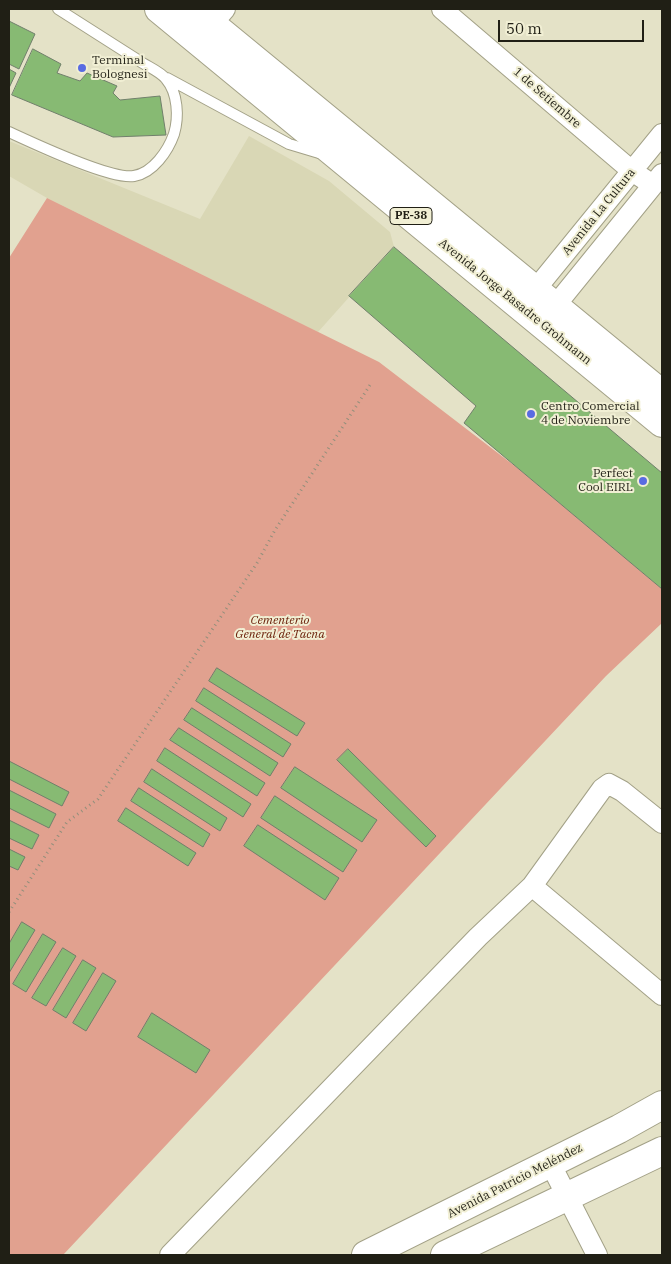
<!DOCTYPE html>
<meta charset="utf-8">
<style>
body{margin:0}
#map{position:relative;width:671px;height:1264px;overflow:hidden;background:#e4e2c7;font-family:"IBM Plex Serif",serif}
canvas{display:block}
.frame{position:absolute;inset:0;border:10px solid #201f15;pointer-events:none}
.scale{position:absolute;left:498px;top:20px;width:146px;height:22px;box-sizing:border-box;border:2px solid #201f15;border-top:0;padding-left:6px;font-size:15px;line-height:18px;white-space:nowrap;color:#201f15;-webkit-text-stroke:4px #f1efd4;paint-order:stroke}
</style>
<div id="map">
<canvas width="671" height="1264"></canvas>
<div class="frame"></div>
<div class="scale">50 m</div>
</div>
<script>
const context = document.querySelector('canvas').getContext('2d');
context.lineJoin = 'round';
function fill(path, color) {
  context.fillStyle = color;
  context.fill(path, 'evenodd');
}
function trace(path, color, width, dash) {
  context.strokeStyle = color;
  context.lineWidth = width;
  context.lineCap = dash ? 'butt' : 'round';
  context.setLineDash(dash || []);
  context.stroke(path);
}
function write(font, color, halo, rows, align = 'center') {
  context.font = font + ' "IBM Plex Serif",serif';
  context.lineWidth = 4;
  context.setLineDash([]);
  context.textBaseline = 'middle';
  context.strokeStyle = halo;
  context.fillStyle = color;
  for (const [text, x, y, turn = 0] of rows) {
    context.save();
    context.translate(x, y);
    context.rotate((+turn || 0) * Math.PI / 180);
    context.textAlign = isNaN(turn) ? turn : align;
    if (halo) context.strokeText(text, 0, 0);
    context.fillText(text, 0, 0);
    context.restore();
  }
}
fill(new Path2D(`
 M249,136L329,181L390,232L394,247L318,332L47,198L9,176V141L200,219Z`), '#d9d7b5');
fill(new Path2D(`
 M47,198L379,362L520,470L662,589V623L606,676L63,1255H9V258Z`), '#e1a18f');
const building = new Path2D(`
 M9,21L35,34L19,69L9,64Z
 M33,49L61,64L57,73L80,81L87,73L117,86L113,93L120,100L160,96L166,135L113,137L12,95Z
 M9,69L16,73L9,88Z
 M394,247L662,473V589L464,423L476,406L349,296Z
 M217,668L305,723L297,736L209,681Z
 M204,688L291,744L283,757L196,701Z
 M192,708L278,763L270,776L184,720Z
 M179,728L265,783L257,796L170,740Z
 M165,748L251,804L243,817L157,761Z
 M348,749L436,836L426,847L337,760Z
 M9,761L69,792L62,806L9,779Z
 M295,767L377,820L362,842L281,788Z
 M152,769L227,818L220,831L144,782Z
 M139,788L210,834L203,847L131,801Z
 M9,790L56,814L49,828L9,808Z
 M275,796L357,850L343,872L261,818Z
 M126,808L196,853L188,866L118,821Z
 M9,820L39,835L32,849L9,838Z
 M258,825L339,878L325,900L244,846Z
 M9,849L25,857L18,870L9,866Z
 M22,922L35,930L9,973V944Z
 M43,934L56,942L26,992L13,984Z
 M63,948L76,956L46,1006L32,998Z
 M83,960L96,968L66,1018L53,1010Z
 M103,973L116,981L86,1031L73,1023Z
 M152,1013L210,1050L196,1073L138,1037Z`);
fill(building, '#87ba73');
trace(building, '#707f6b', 1);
const lane = new Path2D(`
 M167,78L289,144L319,153
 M9,132C33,143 111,180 134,176C153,173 168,151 174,134C179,117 178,93 166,79C160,71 146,66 138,60C111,43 85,26 58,9`);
const street = new Path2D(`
 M442,9L632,171L653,185
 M212,24L225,9
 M535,290L662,134
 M555,306L662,174
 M532,886L662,995
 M550,1163L597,1255
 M170,1255L478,937L532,886L602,789L609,784L622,791L662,823`);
const secondary = new Path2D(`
 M366,1255L619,1129L662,1105
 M445,1255L662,1151`);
const highway = new Path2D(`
 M159,9L662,423
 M193,9L662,394`);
trace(lane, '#a3a187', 12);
trace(street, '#a3a187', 22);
trace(secondary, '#a3a187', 30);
trace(highway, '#a3a187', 30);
trace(new Path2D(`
 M9,912L67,822L98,799L257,563L275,530L372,382`), '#918f7b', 3, [1, 4]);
trace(lane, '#fff', 10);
trace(street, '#fff', 20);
trace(secondary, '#fff', 28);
trace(highway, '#fff', 28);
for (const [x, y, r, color] of [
 [82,68,5,"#596be2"],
 [531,414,5,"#596be2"],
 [643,481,5,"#596be2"]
]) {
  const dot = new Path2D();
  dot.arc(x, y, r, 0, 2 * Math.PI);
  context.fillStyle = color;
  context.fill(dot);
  trace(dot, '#f1efd4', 2);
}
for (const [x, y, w] of [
 [411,216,42]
]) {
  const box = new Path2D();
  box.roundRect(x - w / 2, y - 8.5, w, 17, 4);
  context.fillStyle = '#f1efd4';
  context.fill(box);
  trace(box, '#201f15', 1);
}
write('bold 11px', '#201f15', null, [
 ["PE-38",411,216]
]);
write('12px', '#201f15', '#f1efd4', [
 ["Terminal",92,61],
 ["Bolognesi",92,75],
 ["Centro Comercial",541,407],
 ["4 de Noviembre",541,421],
 ["Perfect",633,474,"right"],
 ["Cool EIRL",633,488,"right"]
], 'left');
write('12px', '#201f15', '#f1efd4', [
 ["1 de Setiembre",547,98,41],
 ["Avenida La Cultura",599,212,-51],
 ["Avenida Jorge Basadre Grohmann",515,302,39],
 ["Avenida Patricio Meléndez",515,1181,-27]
]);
write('italic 12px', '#691c06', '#f1efd4', [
 ["Cementerio",280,621],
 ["General de Tacna",280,635]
]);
</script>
